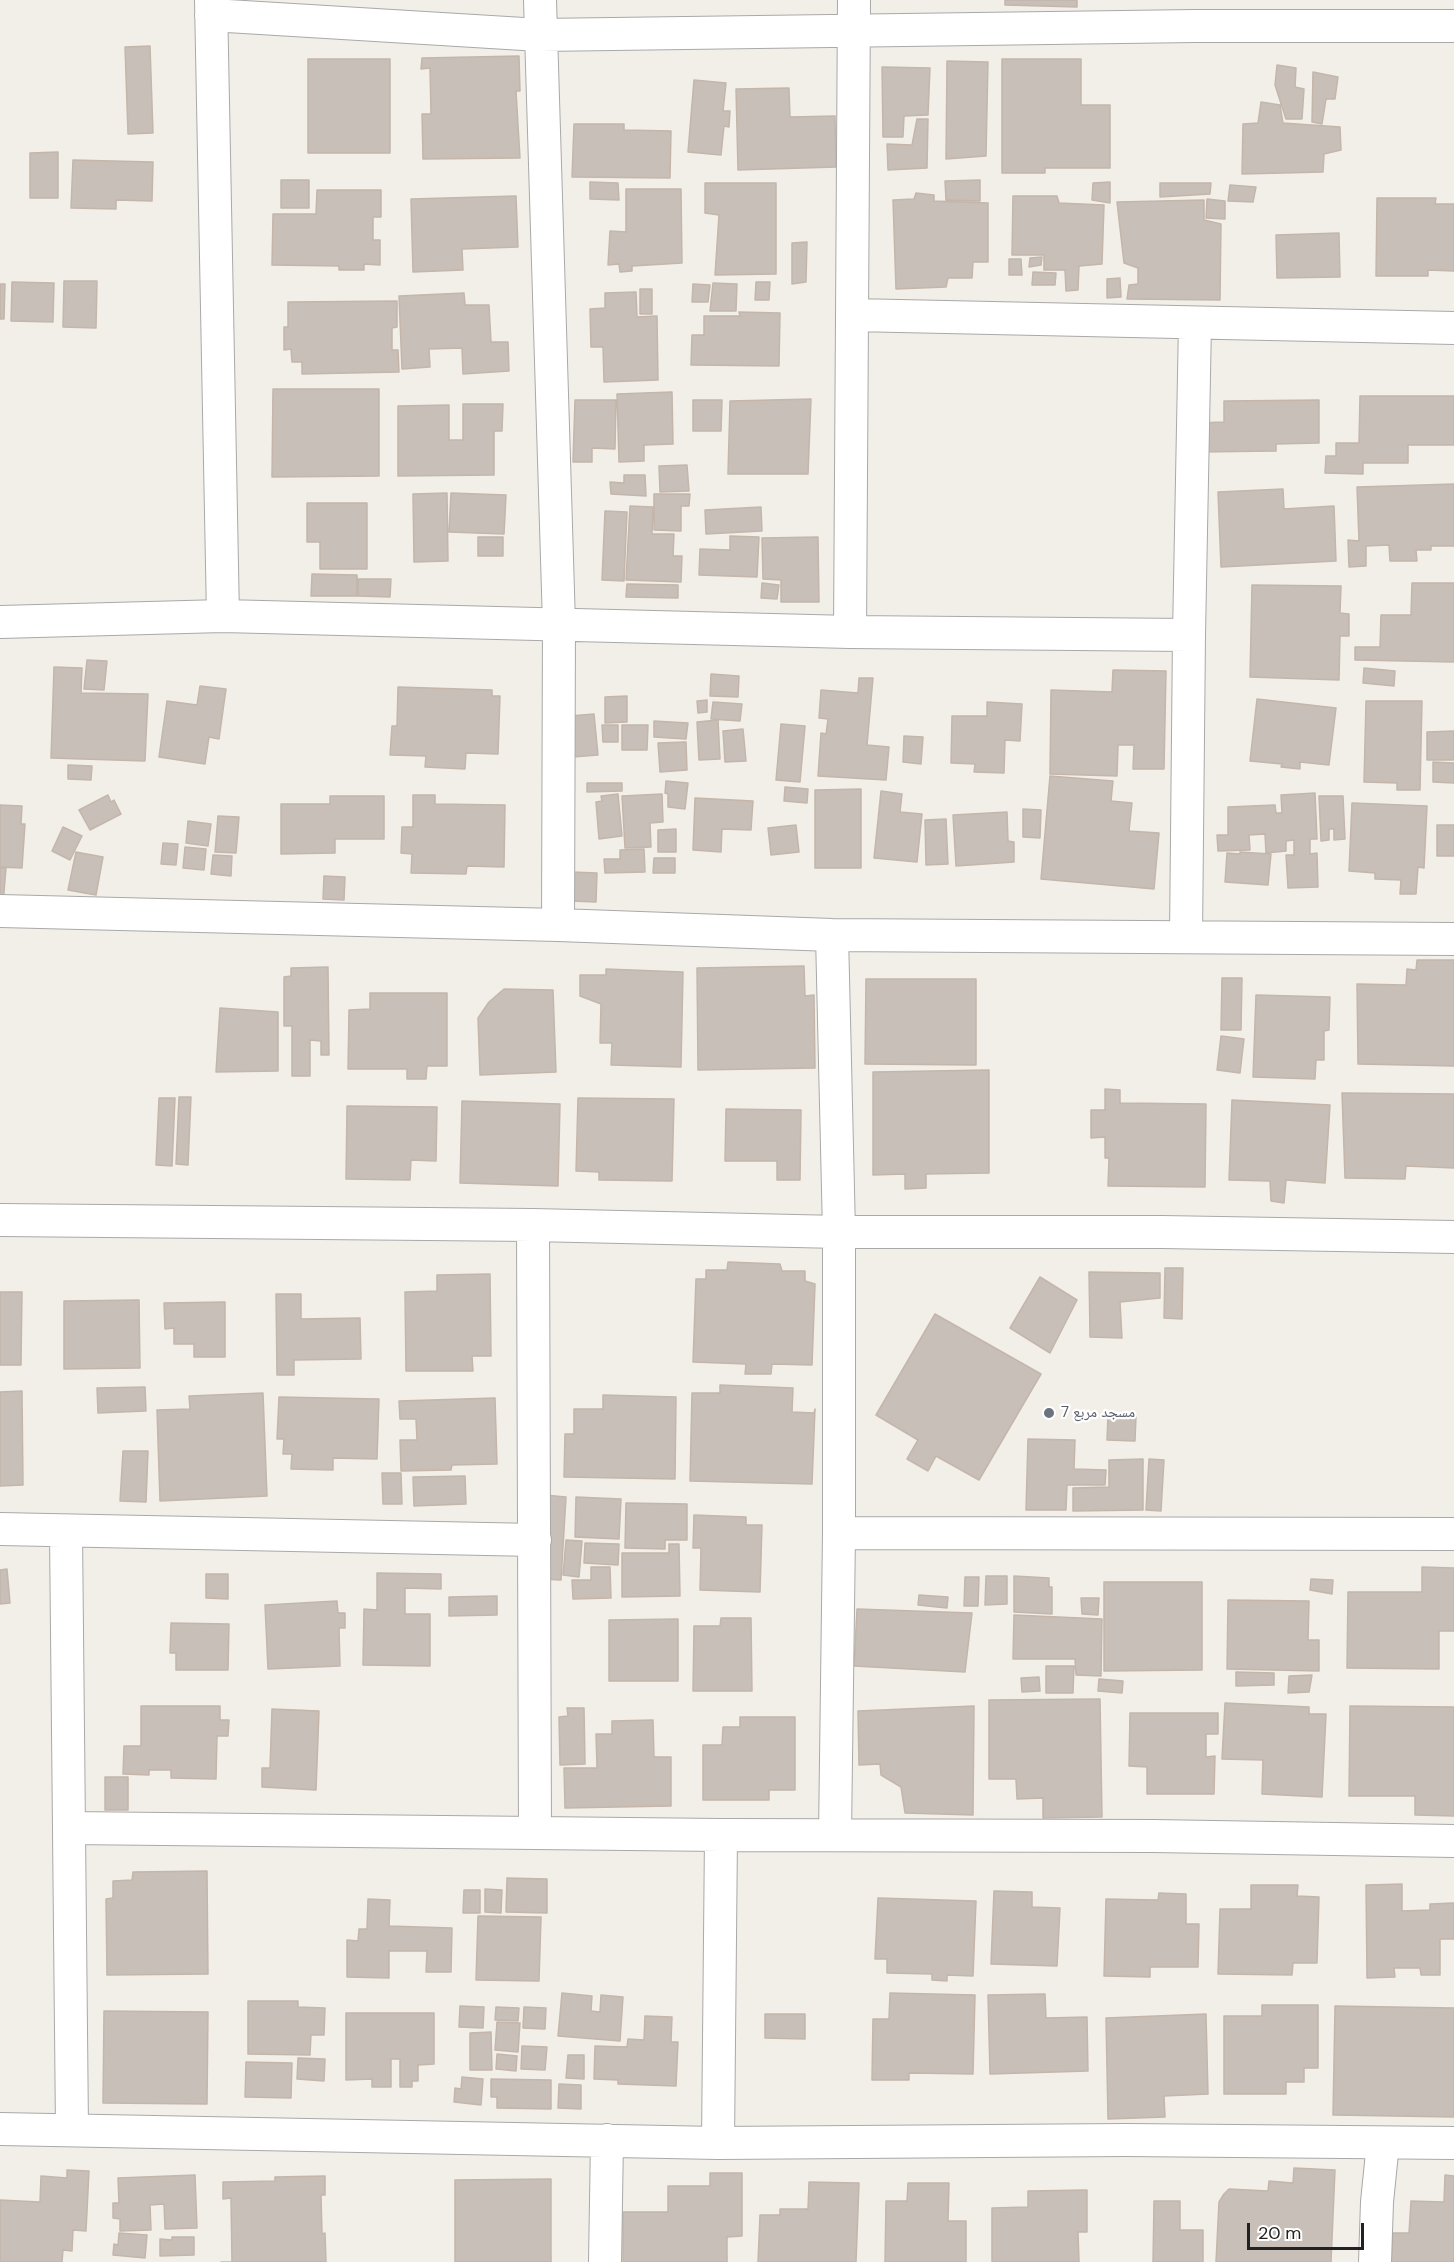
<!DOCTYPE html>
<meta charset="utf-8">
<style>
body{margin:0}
#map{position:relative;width:1454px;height:2262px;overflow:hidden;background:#f2efe9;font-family:"DM Sans",sans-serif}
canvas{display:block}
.scale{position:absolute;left:1247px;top:2223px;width:117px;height:27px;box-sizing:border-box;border:3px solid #222;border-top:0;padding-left:8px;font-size:18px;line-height:21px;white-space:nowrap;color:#222;-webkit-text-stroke:4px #fff;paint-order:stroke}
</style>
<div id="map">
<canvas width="1454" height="2262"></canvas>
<div class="scale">20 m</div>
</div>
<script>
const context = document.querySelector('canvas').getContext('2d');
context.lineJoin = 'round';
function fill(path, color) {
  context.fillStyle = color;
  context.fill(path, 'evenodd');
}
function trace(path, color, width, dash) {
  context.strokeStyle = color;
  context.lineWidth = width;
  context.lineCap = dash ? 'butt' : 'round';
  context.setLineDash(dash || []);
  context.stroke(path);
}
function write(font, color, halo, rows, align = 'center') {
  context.font = font + ' "DM Sans","Noto Naskh Arabic",sans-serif';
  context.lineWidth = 4.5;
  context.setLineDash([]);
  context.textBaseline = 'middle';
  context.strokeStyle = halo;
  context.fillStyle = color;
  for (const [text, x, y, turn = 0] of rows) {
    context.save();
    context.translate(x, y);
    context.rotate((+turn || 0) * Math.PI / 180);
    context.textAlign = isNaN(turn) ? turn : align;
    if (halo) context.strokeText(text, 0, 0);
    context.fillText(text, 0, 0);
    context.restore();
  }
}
const building = new Path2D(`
 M1005,0H1077V7L1005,5Z
 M150,46L153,133L128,134L125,47Z
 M519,56L520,91H516L520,158L423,159L422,114H431L430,68L421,69L422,58Z
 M308,59H390V153H308Z
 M1002,59H1081V105H1110V168H1045V173H1002Z
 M947,61L988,62L986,156L946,159Z
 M1277,65L1296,68L1295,87L1304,89L1302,119H1286L1275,85Z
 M882,67L930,68L928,115L904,116L903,137H883Z
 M1313,72L1338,77L1335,99H1326L1322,124L1312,122Z
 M694,80L726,83L723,111H730L729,127L724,126L721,155L688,152Z
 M789,88L790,117L835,116L836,167L738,170L736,89Z
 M1261,102L1280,105L1283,123L1340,127L1341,150L1324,154L1323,172L1242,174L1243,124L1258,123Z
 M917,119H928L927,168L888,170L887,144L912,145Z
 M574,124H624V130L671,131L670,178L572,177Z
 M58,152V198H30V153Z
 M73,160L153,162L152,201L116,200V209L71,208Z
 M281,180H309V208H281Z
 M980,180V201L946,200L945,181Z
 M590,182L618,183L619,200L590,199Z
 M1110,182V203L1092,200L1093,183Z
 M705,183H776V274L715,275L719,215L705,213Z
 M1160,183H1211L1210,194L1160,197Z
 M1230,185L1256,187L1253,202L1228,201Z
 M626,189H681L682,263L632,266V271L620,272L619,264L608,265L610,231L626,232Z
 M317,190H381V217H373V240H380V265L364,264V270H339V266L272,265L273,214H316Z
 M916,193L934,195V201L988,203V262H973L972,278H948L946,287L896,289L893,200L914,199Z
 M516,196L518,247L462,249L463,270L413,272L411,199Z
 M1013,196H1057L1059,203L1104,205L1102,264L1079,266L1078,290L1066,291L1065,270H1044V255H1012Z
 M1377,198H1436L1435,204H1454V271L1428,270V276H1376Z
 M1207,199L1225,201V219L1206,218Z
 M1204,200V220L1221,224L1220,300L1127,299L1129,285L1138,284V268L1124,263L1117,202Z
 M1339,233L1340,277L1277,278L1276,235Z
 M807,242L806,282L792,284V243Z
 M1042,257L1041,265L1029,267L1030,258Z
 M1009,259H1021L1022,275H1009Z
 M1033,272L1056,273L1055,285H1032Z
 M1120,278L1121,297L1107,298V279Z
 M64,281H97L96,328L63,327Z
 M12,282L54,283L53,322L11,321Z
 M756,282H770L769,300H755Z
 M713,283L737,284L736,311H710Z
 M0,284H5L4,319H0Z
 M693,284L710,285L708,302H692Z
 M640,289H652V314H640Z
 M636,292L637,317L657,316L658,380L604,382L603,347H591L590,309L605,308V293Z
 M464,293L465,305H489L491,342H508L509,371L463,374L462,348L429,349L430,367L402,369L399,296Z
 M397,301V327L392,328V350H398L399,372L302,374V362H292L291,349L284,350V327H288V302Z
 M739,312L780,313L779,366L691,365L692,335H704V316H740Z
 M273,389H379V476L272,477Z
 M672,392L673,444L644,445V461L619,462L617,394Z
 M1360,396H1454V445H1408V463H1363V474L1325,473L1326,456H1336V443H1359Z
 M811,399L808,474H728L730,401Z
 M575,400H616L615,449L592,448V462H573Z
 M693,400H722L721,431H693Z
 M1319,400V443L1276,444V451L1199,452L1198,423L1224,422V401Z
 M463,404H503L502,431H494V475L398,476V406L449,405V440H463Z
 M687,465L689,491L660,492L659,466Z
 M624,475H645L646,496L611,494L610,482L624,483Z
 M1454,484V546H1431V550H1416L1417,561H1390L1389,545L1366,546V566L1349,567L1348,540L1359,541L1357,487Z
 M1283,489L1284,509L1334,506L1336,561L1221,567L1218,492Z
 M447,493L448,561L414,562L413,494Z
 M451,493L506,495L504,534L449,532Z
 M654,494H690L689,506H681V531L654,530Z
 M307,503H367V569H320V542H307Z
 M630,506L653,507L652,534H674L673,556H682L681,582L626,580Z
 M761,507L762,531L706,534L705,510Z
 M605,511L627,512L624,581L602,580Z
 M730,536L759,537L757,577L699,575L700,549L730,550Z
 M478,537H503V556H478Z
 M818,537L819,602H781V580L763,579L762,538Z
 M312,574L357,575V596H311Z
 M358,579H391L390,597L358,596Z
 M762,583L779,585L777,599L761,598Z
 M1412,583H1454V662L1355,660V647H1380L1381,615H1411Z
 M627,584L678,585V598L626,597Z
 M1252,585L1341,586L1340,613L1349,614V636H1340L1339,680L1250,677Z
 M87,660L107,661L104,690L84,689Z
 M54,667L82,668L81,693L148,694L145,761L51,758Z
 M1364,668L1395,671L1394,686L1363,683Z
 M1113,670L1166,671L1164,769H1133L1134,745H1118L1117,776L1050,774L1051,690L1112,692Z
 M711,674L739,676L738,697L710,696Z
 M859,678H873L867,745L889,747L886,780L818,776L821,733L826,734L828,719L819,718L821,690L858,693Z
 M200,686L226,689L219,739L209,737L205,764L159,757L167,701L197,705Z
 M398,687L492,690V696H500L498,754L466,753L465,769L425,767L426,756L390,755L392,726H397Z
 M627,696V722L605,723V697Z
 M1257,699L1336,708L1329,765L1300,762V769L1281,767L1282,764L1250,761Z
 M707,700V712L698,713L697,701Z
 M1366,701H1422L1420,790H1397V783L1364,782Z
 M713,702L742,704L740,721L711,719Z
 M987,702L1022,704L1020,741L1005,740L1004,773L974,772L975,764L951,763L952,716H987Z
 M594,714L598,755L573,757L570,716Z
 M718,720L720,759L699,760L697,722Z
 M654,721L688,723L686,739L654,737Z
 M781,724L805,726L800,782L776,780Z
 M602,725H618V742H603Z
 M622,725H648L647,750H622Z
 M743,729L746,761L725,762L723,731Z
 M1454,731V760H1427V732Z
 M904,736L923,737L921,764L903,762Z
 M686,742L687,770L660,772L658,743Z
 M1433,762L1454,763V783L1433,782Z
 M68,765L92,766L91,780L68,779Z
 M1050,776L1113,781L1111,801L1132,803L1129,831L1159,833L1154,889L1041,879Z
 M666,781L688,783L685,809L668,807V794L665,793Z
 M587,783H622V791L587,792Z
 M785,787L808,789L807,803L784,801Z
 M861,789V868H815V790Z
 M881,791L902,794L900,812L922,814L917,862L874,858Z
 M1315,793L1317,839H1310V854L1317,853L1318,887L1288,888L1286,855H1294V840L1286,841V851L1266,853L1265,834L1249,835L1250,850L1218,851L1217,835H1228V807L1275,805L1276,813H1282L1281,795Z
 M618,794L622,836L599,839L596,802L602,801L601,796Z
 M662,794L663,822L650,823L651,847L625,848L622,796Z
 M108,795L111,802L114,800L121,814L90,830L79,810Z
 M413,795H435V804L505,805L504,867L467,866L466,874L411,873L412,854L401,853L402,827H413Z
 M330,796H384V839H335V853L281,854V804H330Z
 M1319,796H1343L1345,839L1334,840V829H1329V840L1321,841Z
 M695,798L753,801L751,830L722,829L721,852L693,850Z
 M1352,803L1427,806L1424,868L1418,867L1416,894H1400L1401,880L1375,879V873L1349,871Z
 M0,805L22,806L21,824H25L22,868L0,867Z
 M1023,809L1041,810L1040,838L1023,837Z
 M1007,812L1008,841L1014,842V862L956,866L953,815Z
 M218,816L239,817L236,853L215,852Z
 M946,819L948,864L926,865L925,820Z
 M188,821L211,824L208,846L186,843Z
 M796,825L799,852L771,855L768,828Z
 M1437,825H1454V856H1437Z
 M63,827L82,836L70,860L52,851Z
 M676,829V852H658V830Z
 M163,843L178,844L176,865L161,864Z
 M185,847L206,849L204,870L183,868Z
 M644,849L645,872L605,873L604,859H620V850Z
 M76,852L103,857L96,895L68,890Z
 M1240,852L1271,854L1268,885L1225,882L1227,853L1240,854Z
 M213,855L232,856L231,876L211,874Z
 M654,858H675V873H653Z
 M0,868H6L3,904L0,903Z
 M571,872L597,873L596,902L570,901Z
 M324,876L345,877L344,900L323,899Z
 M1417,960H1454V1066L1358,1064L1357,984L1406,985L1407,969L1416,970Z
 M804,966L805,996L814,995L815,1068L698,1070L697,968Z
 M328,967L329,1055H321V1041L310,1040V1076H292V1026H284V977L291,976V968Z
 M606,969L683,972L681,1067L611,1065L612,1043H600L601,1004L580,996V975H606Z
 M1222,978H1242L1241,1030H1221Z
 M866,979H976V1065L865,1064Z
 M504,989L553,990L556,1072L480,1075L478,1018L489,1002Z
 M370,993H447V1066H427L426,1079H407V1069H348L349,1010L370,1009Z
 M1256,995L1330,997L1329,1030L1324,1031V1060H1316L1315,1079L1253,1077Z
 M220,1008L278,1012V1071L216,1072Z
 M1221,1036L1244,1039L1240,1073L1217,1070Z
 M989,1070V1173L926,1174V1188L905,1189V1174L873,1175V1072Z
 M1105,1089L1120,1090V1103L1206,1104L1205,1187L1108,1186L1109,1158H1105V1137L1091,1138V1110H1105Z
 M1342,1093L1454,1094V1168L1406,1166L1405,1179L1345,1178Z
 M179,1097H191L188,1165L176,1164Z
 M159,1098H175L172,1166L156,1165Z
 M578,1098L674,1099L672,1181L599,1180V1172L576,1171Z
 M1232,1100L1330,1105L1325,1183L1286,1180L1284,1203L1271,1201L1270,1181L1229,1180Z
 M462,1101L560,1104L558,1186L460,1183Z
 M347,1106L437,1107L436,1161L411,1160L410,1180L346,1179Z
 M726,1109L801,1110L800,1180H777V1161H725Z
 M728,1262L780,1264L782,1271H805V1281L815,1284L812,1365L772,1364L771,1374H745L746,1364L693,1362L696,1279H706V1270H727Z
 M1165,1268H1183L1182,1319L1164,1318Z
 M1089,1272L1160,1273V1298L1120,1302L1122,1338L1090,1337Z
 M490,1274L491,1356H472L473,1371H406L405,1292L437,1291V1275Z
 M1040,1277L1077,1300L1050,1353L1010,1328Z
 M0,1292H22L21,1365H0Z
 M276,1294H301V1319L360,1318L361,1359L294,1360V1375H277Z
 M139,1300L140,1368L64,1369V1301Z
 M225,1302V1357H194V1344H174V1328L165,1329L164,1303Z
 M935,1314L1041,1374L979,1480L936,1456L928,1471L907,1459L918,1440L876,1415Z
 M720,1385L793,1388L792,1412L814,1413L815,1409L812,1484L690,1481L692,1393H720Z
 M145,1387L146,1411L98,1413L97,1388Z
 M22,1391L23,1485L0,1486V1392Z
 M263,1393L267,1496L160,1501L157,1410L190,1409L189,1396Z
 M603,1395L676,1397L675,1479L564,1477L565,1434H574V1409H603Z
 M279,1397L379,1399L377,1459L333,1458V1470L291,1469L292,1454H283L284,1439H277Z
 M495,1398L497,1464L452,1465L451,1470L401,1471L400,1440H417L416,1419H400L399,1401Z
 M1108,1415L1136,1416L1135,1441L1107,1440Z
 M1028,1439L1075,1440L1074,1469L1106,1470L1105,1485H1067L1066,1510H1026Z
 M123,1451H148L146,1502L120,1501Z
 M1143,1459V1510L1073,1511V1488L1109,1487V1460Z
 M1149,1459L1164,1460L1161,1511L1146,1510Z
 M382,1473H401L402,1504H383Z
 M465,1476L466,1504L414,1506L413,1477Z
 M544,1495L566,1497L561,1580L539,1579Z
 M576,1497L621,1499L619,1539L575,1537Z
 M626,1503L687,1504V1540H665V1549L625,1548Z
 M694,1515L746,1517V1525H762L760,1592L700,1590L701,1548H693Z
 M566,1540L582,1541L579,1577L563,1575Z
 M585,1543L619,1544L618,1565L584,1563Z
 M669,1544H679L680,1596L622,1597V1553H669Z
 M591,1567H610L611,1598L573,1599L572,1580H591Z
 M1422,1567L1454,1568V1631H1439V1669L1347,1668L1348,1592H1422Z
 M7,1569L10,1603L0,1604V1570Z
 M377,1573L441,1574V1589L405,1588V1614H430V1666L363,1665L364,1609L377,1610Z
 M206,1574H228V1599L206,1598Z
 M986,1576H1007V1604L985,1605Z
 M1014,1576L1049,1578V1587H1052V1614L1014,1612Z
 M965,1577H979L978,1606H964Z
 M1311,1579L1333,1580L1332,1594L1310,1590Z
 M1104,1582H1202V1670L1104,1671Z
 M919,1595L948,1597L947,1608L918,1605Z
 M497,1596V1615L449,1616V1597Z
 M1081,1598H1099L1098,1615L1082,1614Z
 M1228,1600L1309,1601L1308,1640H1319V1671L1227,1669Z
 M337,1601L338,1613H345V1628H339L340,1666L268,1669L265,1605Z
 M857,1609L972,1613L965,1672L854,1666Z
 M1014,1615L1102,1619L1101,1676L1076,1675L1075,1659H1013Z
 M721,1618H751L752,1691H693L694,1626H720Z
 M678,1619V1681H609V1620Z
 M171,1623L229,1624L228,1670H176V1653H170Z
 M1046,1666H1074L1073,1693H1046Z
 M1236,1672L1274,1673V1685L1236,1686Z
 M1312,1675L1309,1692L1288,1693L1289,1676Z
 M1039,1677L1040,1691L1022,1692L1021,1678Z
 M1099,1679L1123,1681L1122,1693L1098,1691Z
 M1100,1699L1102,1817L1043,1818V1798L1017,1799L1016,1779H989V1700Z
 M1225,1703L1309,1707V1714H1326L1322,1797L1262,1794L1263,1760L1222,1759Z
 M141,1706H220V1720H229L228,1736H217L216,1779L171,1778V1770H149V1775L123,1774L124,1746H141Z
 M974,1706L973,1815L905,1813L901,1787L881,1775L880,1764L859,1765L858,1711Z
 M1350,1706L1454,1707V1816L1415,1815V1796H1349Z
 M567,1708H584L585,1764L560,1765L559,1717L568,1716Z
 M272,1709L319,1711L316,1790L262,1787V1768H270Z
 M1130,1713H1218V1734H1206V1757L1215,1756L1214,1794H1147V1767L1129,1766Z
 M740,1717H795V1790H769V1800H703V1745H722L723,1727H740Z
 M653,1720L654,1757H671V1806L565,1808L564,1768H597L596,1734H612V1721Z
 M105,1777H128V1810H105Z
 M207,1871L208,1974L107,1975L106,1899L113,1898V1881L132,1880L133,1872Z
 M507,1878L547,1879V1913L506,1912Z
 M1402,1884V1911L1430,1910V1904L1454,1903V1939H1440V1975H1421L1420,1968H1394L1395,1977L1367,1978L1366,1885Z
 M1251,1885H1298L1297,1896L1319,1897L1317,1963H1293L1292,1975L1218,1974L1220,1909H1251Z
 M485,1889L502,1890L501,1913L485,1912Z
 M464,1890H480V1913H463Z
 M994,1891L1032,1892V1907L1060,1908L1057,1966L991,1964Z
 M1159,1893L1186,1894V1924H1199L1198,1967H1150V1977L1104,1976L1106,1899L1158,1900Z
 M878,1898L976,1901L973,1976L947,1975V1981L932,1980V1974L887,1973V1959H875Z
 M368,1899L390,1900L389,1926L452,1928L451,1972H426L427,1951H389V1978L347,1977V1940L358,1941L359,1929H367Z
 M478,1916L541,1917L539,1981L476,1980Z
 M562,1993L592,1996L591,2011L600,2012L601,1995L623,1997L620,2041L558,2036Z
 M890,1993L975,1995L973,2074L909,2073V2080H872L873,2019H889Z
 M1045,1994L1046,2018L1087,2017L1088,2071L990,2074L988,1995Z
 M248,2001H298V2007L325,2008L324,2035H311L310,2055L248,2054Z
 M1262,2005H1318V2068H1304V2082H1286V2094H1224V2016H1262Z
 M460,2006L484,2007L483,2028L459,2027Z
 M1335,2006L1454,2008V2117L1333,2115Z
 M496,2007L519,2008L518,2021L495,2020Z
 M524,2007L546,2008L545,2029L523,2028Z
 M104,2011L208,2012L207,2104L103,2103Z
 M346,2013H434V2064L418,2065V2081H412V2087H400V2059H391V2087H372V2079L346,2080Z
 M765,2014H805V2039L765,2038Z
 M1206,2014L1208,2094L1164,2096L1165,2117L1108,2119L1106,2018Z
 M645,2016L672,2017L671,2042H678L676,2086L618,2084V2080L594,2079L595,2046L627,2047L628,2039L644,2040Z
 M497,2022L520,2023L518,2052L495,2050Z
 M491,2032L492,2070H470V2033Z
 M522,2046L547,2047L545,2070L521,2069Z
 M497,2054L517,2056L516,2071L496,2069Z
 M568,2055H584V2079L566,2078Z
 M298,2058L325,2059L324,2081L297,2079Z
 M246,2062L292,2063L291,2098L245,2097Z
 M462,2077L483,2079L481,2105L454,2102L455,2088L461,2089Z
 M491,2079L551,2080V2109L497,2108V2097H491Z
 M559,2084L581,2085V2109L558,2108Z
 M1294,2168L1335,2170L1331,2262H1216L1219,2202L1224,2194L1229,2189L1268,2191L1269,2181L1293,2183Z
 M67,2170L89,2171L86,2231L73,2230L72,2251L63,2250L62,2262H0V2200L40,2202L41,2176L67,2178Z
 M710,2173H742V2236L727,2237V2262H623V2212H668V2186H710Z
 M195,2175L197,2228L165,2229L164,2204L150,2205L151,2230L120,2231V2219L113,2218V2203H119L118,2178Z
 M1445,2175L1454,2176V2262H1391L1393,2233H1409L1411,2201L1444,2202Z
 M325,2176V2195H321L322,2234L325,2233L326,2262H221H232L231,2198L223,2199V2182L275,2181V2177Z
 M551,2179V2262H455V2180Z
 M809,2182L859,2183L856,2262H758L760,2215H780V2209H808Z
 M908,2183H949L948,2221H966V2262H885L886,2201H907Z
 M1087,2190V2232H1078L1079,2262H992V2208L1028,2207V2191Z
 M1154,2201H1180V2230H1203V2262H1153Z
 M119,2233L147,2235L145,2258L113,2255L114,2244L118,2245Z
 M172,2237H194V2255L160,2256V2239L172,2240Z`);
fill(building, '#c7bfb8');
trace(building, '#c4b6ab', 1.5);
const street = new Path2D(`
 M211,0L223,616
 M540,0L559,624L558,925
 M211,15L540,35L1195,26H1454
 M853,315L1454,328
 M0,622L223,616L850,632L1189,635L1186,937
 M850,632L854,0
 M1189,635L1195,323
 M0,911L558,925L832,935L1454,939
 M832,935L839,1232V1533L835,1835
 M0,1220L533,1225L839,1232H1162L1454,1237
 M533,1225L535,1832
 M0,1529L535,1540
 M66,1532L72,2129
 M839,1533L1454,1534
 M71,1828L721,1835L1153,1836L1454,1841
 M0,2129L718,2143L1126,2140L1454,2143
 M718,2143L721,1835
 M605,2262L607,2140
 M1375,2262L1377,2202L1383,2143`);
trace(street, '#a9a9a9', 34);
trace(street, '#fff', 32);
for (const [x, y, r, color] of [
 [1049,1413,6,"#6b7280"]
]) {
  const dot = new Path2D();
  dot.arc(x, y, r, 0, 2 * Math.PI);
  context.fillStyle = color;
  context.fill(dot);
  trace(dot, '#fff', 2);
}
write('15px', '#5b616d', '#fff', [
 ["مسجد مربع 7",1061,1413]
], 'left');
</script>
